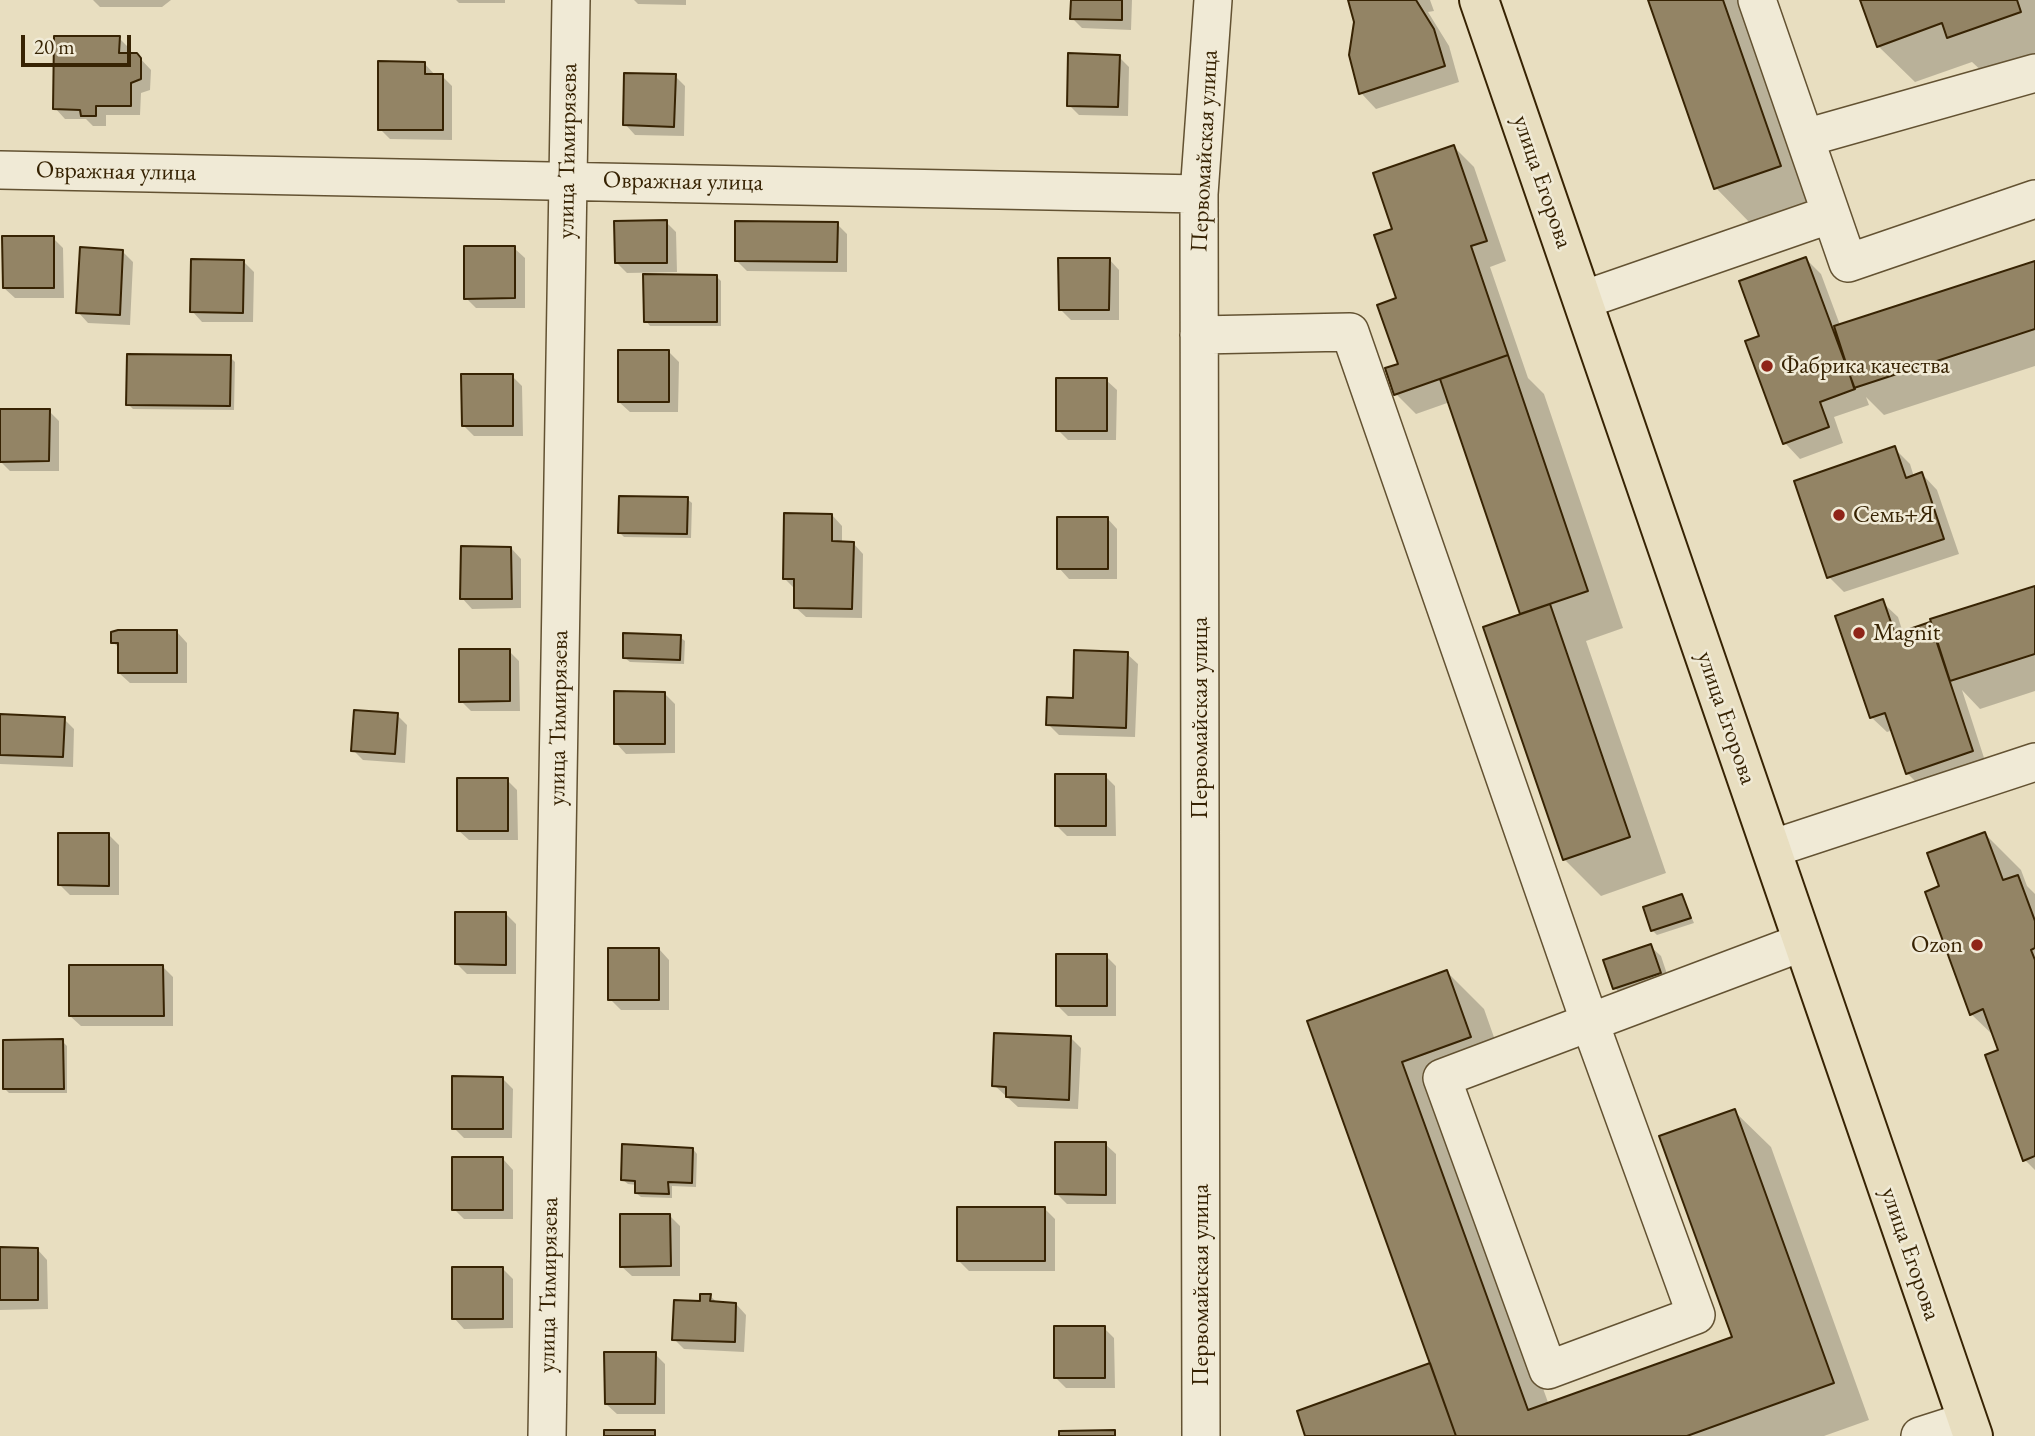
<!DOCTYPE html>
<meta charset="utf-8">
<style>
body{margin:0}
#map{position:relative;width:2035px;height:1436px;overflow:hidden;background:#e8dec0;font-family:"EB Garamond",serif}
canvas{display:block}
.scale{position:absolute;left:21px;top:35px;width:110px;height:32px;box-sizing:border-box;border:4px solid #372303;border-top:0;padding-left:9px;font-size:21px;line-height:24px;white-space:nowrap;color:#372303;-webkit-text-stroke:5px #f0ead6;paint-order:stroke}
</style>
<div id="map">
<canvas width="2035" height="1436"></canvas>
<div class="scale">20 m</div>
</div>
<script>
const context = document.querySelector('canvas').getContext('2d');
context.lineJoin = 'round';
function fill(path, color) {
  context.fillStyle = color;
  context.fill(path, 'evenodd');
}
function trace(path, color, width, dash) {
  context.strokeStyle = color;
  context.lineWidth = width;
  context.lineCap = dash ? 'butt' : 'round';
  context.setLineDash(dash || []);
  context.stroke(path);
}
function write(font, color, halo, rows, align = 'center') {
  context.font = font + ' "EB Garamond",serif';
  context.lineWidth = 5;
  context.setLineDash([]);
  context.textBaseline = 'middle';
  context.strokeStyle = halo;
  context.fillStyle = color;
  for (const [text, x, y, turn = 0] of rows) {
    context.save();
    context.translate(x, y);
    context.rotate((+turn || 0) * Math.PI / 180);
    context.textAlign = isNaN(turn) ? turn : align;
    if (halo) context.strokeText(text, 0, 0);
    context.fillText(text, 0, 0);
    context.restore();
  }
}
fill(new Path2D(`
 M93,0H171L162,7H100Z
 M456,0H505V3H459Z
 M634,0H686V5L638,4Z
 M1073,0H1132L1131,30L1082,28L1072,18Z
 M1350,0H1430L1434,11L1428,12L1449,46L1459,82L1376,109L1361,93L1355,22Z
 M1649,0H1746L1817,202L1752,225L1716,188Z
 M1862,0H2035V56L1985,74L1972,62L1915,82L1878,46Z
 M119,38L129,48V55H137L151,70L150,90L141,93L140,115H106V126H93L86,119H65L55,108Z
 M1119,57L1129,67L1128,116L1079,115L1069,105Z
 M424,63L435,75L442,76L452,86V140L390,139L380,129Z
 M675,76L685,86L684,136L635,135L625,124Z
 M1454,147L1474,167L1506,261L1490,267L1528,378L1544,394L1623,628L1586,641L1666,873L1601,896L1564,859L1522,615L1450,402L1416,414L1396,394L1400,365L1394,230Z
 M666,222L676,232L677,272L627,273L617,263Z
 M837,224L847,234V272L747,271L737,261Z
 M53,238L63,248L64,298H15L4,288Z
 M514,248L525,258V308H476L466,298Z
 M122,251L133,262L130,325L88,323L78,312Z
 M1109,259L1119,270V320H1071L1060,309Z
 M1806,259L1821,274L1840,325L2035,263V366L1884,415L1866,397L1869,405L1834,417L1843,443L1800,459L1785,443Z
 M243,261L254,272L253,322H202L192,311Z
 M716,276L721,281V326H650L646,321Z
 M668,351L679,362L678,412H630L619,402Z
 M230,357L235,362L234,410L133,409L128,404Z
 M512,376L522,386L523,436H474L464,426Z
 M1106,380L1117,390L1116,440H1068L1058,430Z
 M49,411L59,421V471H10L0,461Z
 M1894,448L1910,464L1914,477L1922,474L1937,490L1959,554L1844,592L1829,577Z
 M687,499L692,503L691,538L624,537L620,533Z
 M832,515L842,526V543H853L863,554L862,618L806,617L795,607L796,590L785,579Z
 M1107,518L1117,529V579H1069L1059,568Z
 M511,548L521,559V608L472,609L462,598Z
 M2035,588V691L1980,709L1962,690L1987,767L1923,789L1907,773L1893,730L1887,732L1871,717L1882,602L1898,617L1903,633L1929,624L1936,631Z
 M177,632L187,643V683H130L119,673V648L113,642Z
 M680,637L685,641L684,664L630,662L625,658Z
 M509,651L519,661L520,711H471L461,701Z
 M1127,654L1138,664L1135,737L1059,735L1048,724Z
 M664,693L675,704V753L626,754L616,743Z
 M397,715L407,725L405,763L363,760L353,750Z
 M0,716L64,719L74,729L73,767L0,764Z
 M1105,776L1115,786L1116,836H1067L1057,826Z
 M507,780L517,790L518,840H469L458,830Z
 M1985,834L2021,870L2027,886L2035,894V1170L2025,1160L1995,1037L1971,1014L1941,887Z
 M109,835L119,845V895H70L60,885Z
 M1682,896L1694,923L1657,935L1652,930Z
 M506,914L516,924V974H467L457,964Z
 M1650,946L1661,956L1670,983L1625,999L1615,988Z
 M659,949L669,960V1010H621L610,999Z
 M1106,956L1116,966V1016H1068L1058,1006Z
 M163,967L173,977V1026H81L70,1016Z
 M1447,972L1484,1009L1507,1074L1438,1099L1549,1405L1734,1338V1111L1771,1147L1869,1420L1824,1436H1307L1434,1370L1309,1022Z
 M1071,1038L1081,1048L1078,1109L1018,1107L994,1085Z
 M62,1041L67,1046V1093H9L4,1088Z
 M502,1078L513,1089L512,1138H464L454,1128Z
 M1105,1144L1116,1154V1204H1067L1057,1194Z
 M693,1149L697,1154L696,1187L672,1186V1198L641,1197L636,1193L637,1185L628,1184L623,1180Z
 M503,1159L513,1170V1219H464L454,1209Z
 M1045,1209L1055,1219V1271H969L959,1261Z
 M670,1216L680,1226V1276H632L621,1266Z
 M0,1249H37L47,1260L48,1309L0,1310Z
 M502,1268L513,1279V1328L464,1329L454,1318Z
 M710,1296L718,1303L736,1304L746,1315L744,1352L684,1349L674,1339Z
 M1104,1328L1114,1338L1115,1388H1066L1056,1378Z
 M655,1354L665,1364V1414H617L606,1404Z`), '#0003');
const building = new Path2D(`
 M1071,0H1122V20L1070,19Z
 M1348,0H1416L1434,29L1445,66L1359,94L1349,55L1354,22Z
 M1648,0H1723L1781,166L1714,189Z
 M1860,0H2017L2021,12L1947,38L1942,23L1877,47Z
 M54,36H120L119,53H137L141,58V79L131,83V106H96V116H81L80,110L53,109Z
 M1068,53L1120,55L1118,107L1067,106Z
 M378,61L425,62V74H443V130H378Z
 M624,73L676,74L674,127L623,125Z
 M1454,145L1487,241L1471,246L1508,355L1394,395L1385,368L1398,364L1377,305L1396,298L1374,235L1392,229L1373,173Z
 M667,220V263H615L614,221Z
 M735,221L838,222L837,262L735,261Z
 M2,236H54V288H3Z
 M464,246H515V298L464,299Z
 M80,247L123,250L120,315L76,313Z
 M1806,257L1855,389L1820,402L1829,427L1783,444L1745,341L1759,336L1739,281Z
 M1058,258H1110L1109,310H1059Z
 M191,259L244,260L243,313L190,312Z
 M2035,261V329L1854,388L1834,326Z
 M643,274L717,275V322H644Z
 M618,350H669V402H618Z
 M127,354L231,355L230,406L126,405Z
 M1508,355L1588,591L1520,614L1440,379Z
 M461,374H513V426H462Z
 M1056,378H1107V431H1056Z
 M0,409H50L49,461L0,462Z
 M1895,446L1906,478L1922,472L1944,539L1827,578L1794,481Z
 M619,496L688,497L687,534L618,533Z
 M784,513L832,514V541L854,542L852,609L794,608V579H783Z
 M1057,517H1108V569H1057Z
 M461,546L511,547L512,599H460Z
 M2035,586V654L1950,681L1930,619Z
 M1883,599L1895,634L1930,622L1973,751L1906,774L1885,713L1870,718L1835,616Z
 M1550,604L1630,837L1563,860L1483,627Z
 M118,630H177V673H118V643H111V632Z
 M623,633L681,635L680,660L623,658Z
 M459,649H510V701L459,702Z
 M1074,650L1128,652L1126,728L1046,725L1047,697L1073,698Z
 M614,691L665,692V744H614Z
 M354,710L398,713L395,754L351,751Z
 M0,714L65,717L63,757L0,755Z
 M1055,774H1106V826H1055Z
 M457,778H508V831H457Z
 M1985,832L2003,880L2018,875L2035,921V948L2031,950L2035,960V1156L2023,1161L1985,1055L1998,1050L1983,1009L1970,1015L1925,892L1939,886L1927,853Z
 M58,833H109V886L58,885Z
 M1682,894L1691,918L1651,931L1643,907Z
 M455,912H506V965L455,964Z
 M1651,944L1661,973L1613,989L1603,960Z
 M608,948H659V1000H608Z
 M1056,954H1107V1006H1056Z
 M69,965H163L164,1016H69Z
 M1447,970L1471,1037L1402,1062L1528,1410L1732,1337L1659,1136L1735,1109L1834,1383L1687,1436H1456L1307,1021Z
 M994,1033L1071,1036L1069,1100L1006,1097V1087L992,1086Z
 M63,1039L64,1089H3V1040Z
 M452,1076L503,1077V1129H452Z
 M1055,1142H1106V1195L1055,1194Z
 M622,1144L693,1148L692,1183L668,1182L669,1194L635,1193V1181L621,1180Z
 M452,1157H503V1210H452Z
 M957,1207H1045V1261H957Z
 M620,1214H670L671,1266L620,1267Z
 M0,1247L38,1248V1300H0Z
 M452,1267H503V1319H452Z
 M700,1294H711L710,1301L736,1303L735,1342L672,1340L674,1300L700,1301Z
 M1054,1326H1105V1378H1054Z
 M604,1352H656L655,1404H605Z
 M1430,1363L1456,1436H1305L1297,1411Z
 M604,1430H655V1436H604Z
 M1115,1430V1436H1059V1431Z`);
fill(building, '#938465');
trace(building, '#372303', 2);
const minor = new Path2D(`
 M1757,0L1848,263L2035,199
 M1805,138L2035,73
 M0,170L1199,194
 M1583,300L1831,214
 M1199,335L1350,332L1590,1023L1696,1315L1548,1370L1442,1078L1803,942
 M1771,849L2035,762
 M547,1436L571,0
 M1201,1436L1199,194L1213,0
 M1920,1436L1967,1421`);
const major = new Path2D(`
 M1479,0L1973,1436`);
trace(minor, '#635232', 40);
trace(major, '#372303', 42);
trace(minor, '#f0ead6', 37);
trace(major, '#e8dec0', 38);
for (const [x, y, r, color] of [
 [1767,366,7,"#8f2418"],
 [1839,515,7,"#8f2418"],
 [1859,633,7,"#8f2418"],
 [1977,945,7,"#8f2418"]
]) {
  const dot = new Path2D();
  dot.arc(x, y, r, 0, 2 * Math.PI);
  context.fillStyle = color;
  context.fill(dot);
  trace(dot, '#f0ead6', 2.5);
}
write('24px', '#372303', '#f0ead6', [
 ["улица Тимирязева",568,151,-89],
 ["Первомайская улица",1205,151,-87],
 ["Овражная улица",116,172,1],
 ["Овражная улица",683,182,1],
 ["улица Егорова",1542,182,71],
 ["улица Тимирязева",559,718,-89],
 ["Первомайская улица",1200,718,-90],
 ["улица Егорова",1726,718,71],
 ["улица Егорова",1910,1254,71],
 ["улица Тимирязева",549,1285,-89],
 ["Первомайская улица",1201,1285,-90]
]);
write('24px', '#372303', '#f0ead6', [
 ["Фабрика качества",1781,366],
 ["Семь+Я",1853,515],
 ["Magnit",1873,633],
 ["Ozon",1963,945,"right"]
], 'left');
</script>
